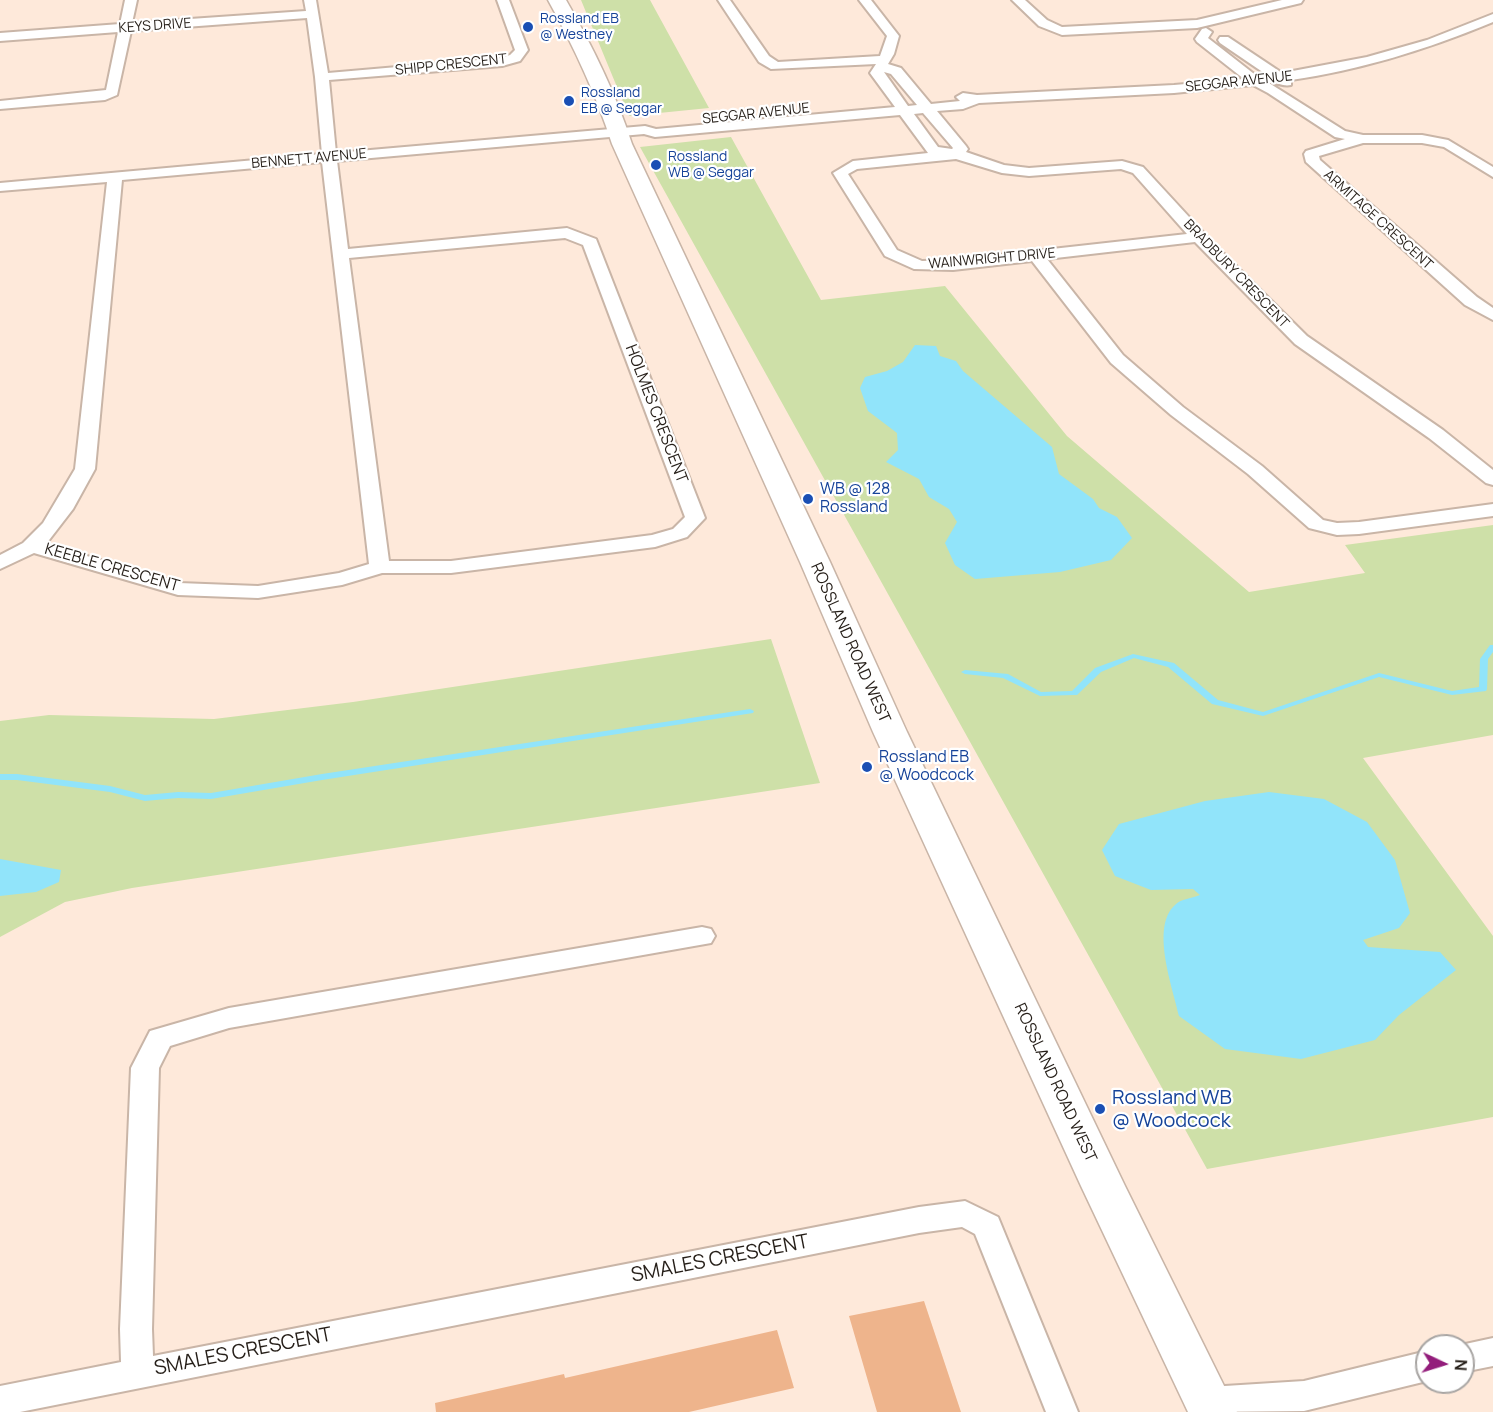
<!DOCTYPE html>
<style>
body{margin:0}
#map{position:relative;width:1493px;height:1412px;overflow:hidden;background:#fee9da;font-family:Manrope,sans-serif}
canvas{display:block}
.north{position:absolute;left:1415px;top:1334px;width:60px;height:60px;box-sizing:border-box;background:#fff;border:2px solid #a8a5a3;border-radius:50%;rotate:94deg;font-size:16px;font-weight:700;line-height:24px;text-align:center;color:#251e18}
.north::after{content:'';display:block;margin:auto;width:21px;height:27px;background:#931d7b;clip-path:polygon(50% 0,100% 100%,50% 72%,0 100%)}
</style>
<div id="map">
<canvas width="1493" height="1412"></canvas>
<div class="north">N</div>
</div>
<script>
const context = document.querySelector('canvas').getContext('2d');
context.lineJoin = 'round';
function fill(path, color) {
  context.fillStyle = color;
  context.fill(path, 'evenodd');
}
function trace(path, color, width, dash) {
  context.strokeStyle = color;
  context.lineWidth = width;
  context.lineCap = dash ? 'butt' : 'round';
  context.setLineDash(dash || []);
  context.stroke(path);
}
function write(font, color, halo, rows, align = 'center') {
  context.font = font + ' Manrope,sans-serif';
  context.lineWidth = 4.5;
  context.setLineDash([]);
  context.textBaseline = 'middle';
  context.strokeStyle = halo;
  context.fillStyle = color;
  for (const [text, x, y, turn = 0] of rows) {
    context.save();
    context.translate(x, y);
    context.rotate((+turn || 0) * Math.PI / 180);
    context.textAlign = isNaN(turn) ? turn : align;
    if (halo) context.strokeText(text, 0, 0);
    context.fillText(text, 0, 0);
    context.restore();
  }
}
fill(new Path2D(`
 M581,0H650L709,108L629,116Z
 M731,137L821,300L945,286L1067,436L1249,592L1365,573L1345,545L1493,525V735L1363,758L1493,936V1117L1207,1169L640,147Z
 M771,639L820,783L132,888L65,902L0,937V721L49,715L214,719L353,702Z`), '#cee0a8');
fill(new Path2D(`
 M915,345L936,346L940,356L956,361L963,371L1052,447L1059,474L1093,499L1099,508L1117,517L1132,538L1111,560L1060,572L975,579L955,565L945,543L957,522L949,509L929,497L919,479L886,462L898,450L897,433L868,411L860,388L865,377L887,371L903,362Z
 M1269,792L1324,799L1367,822L1395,860L1410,913L1399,928L1363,940L1368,947L1440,952L1456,970L1399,1015L1375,1040L1301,1059L1225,1049L1179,1016C1173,988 1150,927 1175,905C1180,899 1193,898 1200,895L1193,889L1151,890L1115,876L1102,850L1119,824L1205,801Z
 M0,859L61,870L59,882L36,892L0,896Z`), '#91e4fa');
fill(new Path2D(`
 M1490,645H1493V652L1488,659L1487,689L1486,691L1452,695L1379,677L1263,716L1212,704L1168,667L1134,658L1101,672L1077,695H1074L1040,696L1003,678L965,674L961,672L965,670L1008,674L1041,692L1072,691L1095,668L1133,654L1174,663L1218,700L1263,712L1379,673L1452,691L1479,687L1480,659Z
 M750,709L754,711L753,713L322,780L211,799L178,798L145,801L110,792L17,780H0V774H17L110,786L145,795L178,792L211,793L322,774Z`), '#91e4fa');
fill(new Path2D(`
 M924,1301L961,1412H877L849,1316Z
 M777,1330L794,1388L689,1412H436L435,1403L564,1374L565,1378Z`), '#eeb48c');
const minor = new Path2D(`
 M125,0H137L132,23L306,11L304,0H316L328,73L501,58L510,55L515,50L497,0H509L528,50L520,61L502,66L329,80L336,153L645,126L656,129L895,107L870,73L876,64L771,69L759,62L718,0H730L769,56L778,62L880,56L887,36L859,0H871L899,36L894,54L888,64L901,68L931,104L960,101L956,97L963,93L977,95L1174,85L1244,79L1197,42L1195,39L1202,29L1206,28L1212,32L1208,38L1258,77L1267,75L1220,43L1218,40L1220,37H1228L1282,73L1367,57L1427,40L1493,14V22C1428,49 1361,70 1291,80V85C1283,87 1277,82 1269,83L1345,131L1363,135H1422L1448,140L1493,167V177L1444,147L1422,143H1363L1319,156L1320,160L1477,297L1493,308V320L1465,305L1306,162L1304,154L1306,151L1345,139L1335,137L1268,93L1253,85L1174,93L979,103L963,109L937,111L966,146L968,149L966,152L1004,165L1029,168L1122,161L1143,167L1213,243L1307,336L1443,430L1493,470V485L1486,483L1429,438L1295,344L1195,242L1047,259L1123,355L1183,407L1262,466L1323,520L1337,523L1359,522L1493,504V516L1359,534L1337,535L1309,528L1248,474L1171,415L1111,363L1032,261L953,270L914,269L885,256L833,173L853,161L928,153L900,115L655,137L644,134L337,161L348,249L567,228L596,239L705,518L687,537L655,547L451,573H382L342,585L258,598L178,595L34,553L0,569V555L23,543L43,523L75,469L107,182L0,191V183L322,154L315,77L307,18L131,31L117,95L105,100L0,109V101L106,90L118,32L0,41V33L120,24ZM884,72L891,74L917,105L908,106ZM923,113L953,148L952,149L938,147L914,114ZM956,159L1002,173L1029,176L1121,169L1133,173L1187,234L953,260L922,261L897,250L848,174L857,169ZM322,162L369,564L339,573L258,586L179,583L46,544L73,509L95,469L122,180ZM565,238L583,245L685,517L673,529L652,535L451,561H389L349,258Z
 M1012,0H1025L1047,20L1062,27L1197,20L1282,0H1303L1301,3L1197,28L1062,35L1039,26Z
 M702,927L711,929L715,936L711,943L229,1028L170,1046L159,1068L152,1329L153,1356L919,1207L965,1201L998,1217L1078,1412H1046L975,1234L962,1227L919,1233L20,1412H0V1386L121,1362L120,1329L131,1068L150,1031L229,1008Z
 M1493,1338V1366L1463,1372V1346H1456Z
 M1427,1351V1381L1304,1411L1197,1412L1193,1402L1197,1391L1209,1387L1304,1381Z`);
const secondary = new Path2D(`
 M548,0H566C592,45 616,94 632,144L830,562L907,732L1125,1186L1237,1412H1188L1081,1186L873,732L800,562L612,144C596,94 573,45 548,0Z`);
trace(minor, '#c9b5a7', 4);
trace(secondary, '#c9b5a7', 3);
fill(minor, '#fff');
fill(secondary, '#fff');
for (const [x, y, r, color] of [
 [528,27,6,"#1a4fb4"],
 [569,101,6,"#1a4fb4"],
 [656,165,6,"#1a4fb4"],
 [808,499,6,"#1a4fb4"],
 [867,767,6,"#1a4fb4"],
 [1100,1109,6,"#1a4fb4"]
]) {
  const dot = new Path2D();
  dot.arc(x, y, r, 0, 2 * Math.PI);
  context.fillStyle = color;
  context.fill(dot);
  trace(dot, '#fff', 2);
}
write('14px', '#164399', '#fff', [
 ["Rossland EB",540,19],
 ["@ Westney",540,35],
 ["Rossland",581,93],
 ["EB @ Seggar",581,109],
 ["Rossland",668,157],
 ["WB @ Seggar",668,173]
], 'left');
write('14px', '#251e18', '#fff', [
 ["KEYS DRIVE",155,26,-4],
 ["SHIPP CRESCENT",451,65,-6],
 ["SEGGAR AVENUE",1239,82,-6],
 ["SEGGAR AVENUE",756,114,-6],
 ["BENNETT AVENUE",309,159,-5],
 ["ARMITAGE CRESCENT",1378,220,42],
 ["WAINWRIGHT DRIVE",992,259,-5],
 ["BRADBURY CRESCENT",1236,274,46]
]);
write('16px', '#251e18', '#fff', [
 ["HOLMES CRESCENT",656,414,69],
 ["KEEBLE CRESCENT",112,568,16],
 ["ROSSLAND ROAD WEST",850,643,66],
 ["ROSSLAND ROAD WEST",1055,1083,65]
]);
write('16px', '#164399', '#fff', [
 ["WB @ 128",820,490],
 ["Rossland",820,508],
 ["Rossland EB",879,758],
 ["@ Woodcock",879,776]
], 'left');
write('20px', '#164399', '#fff', [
 ["Rossland WB",1112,1098],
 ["@ Woodcock",1112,1121]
], 'left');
write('20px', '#251e18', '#fff', [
 ["SMALES CRESCENT",720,1259,-11],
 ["SMALES CRESCENT",243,1352,-11]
]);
</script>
